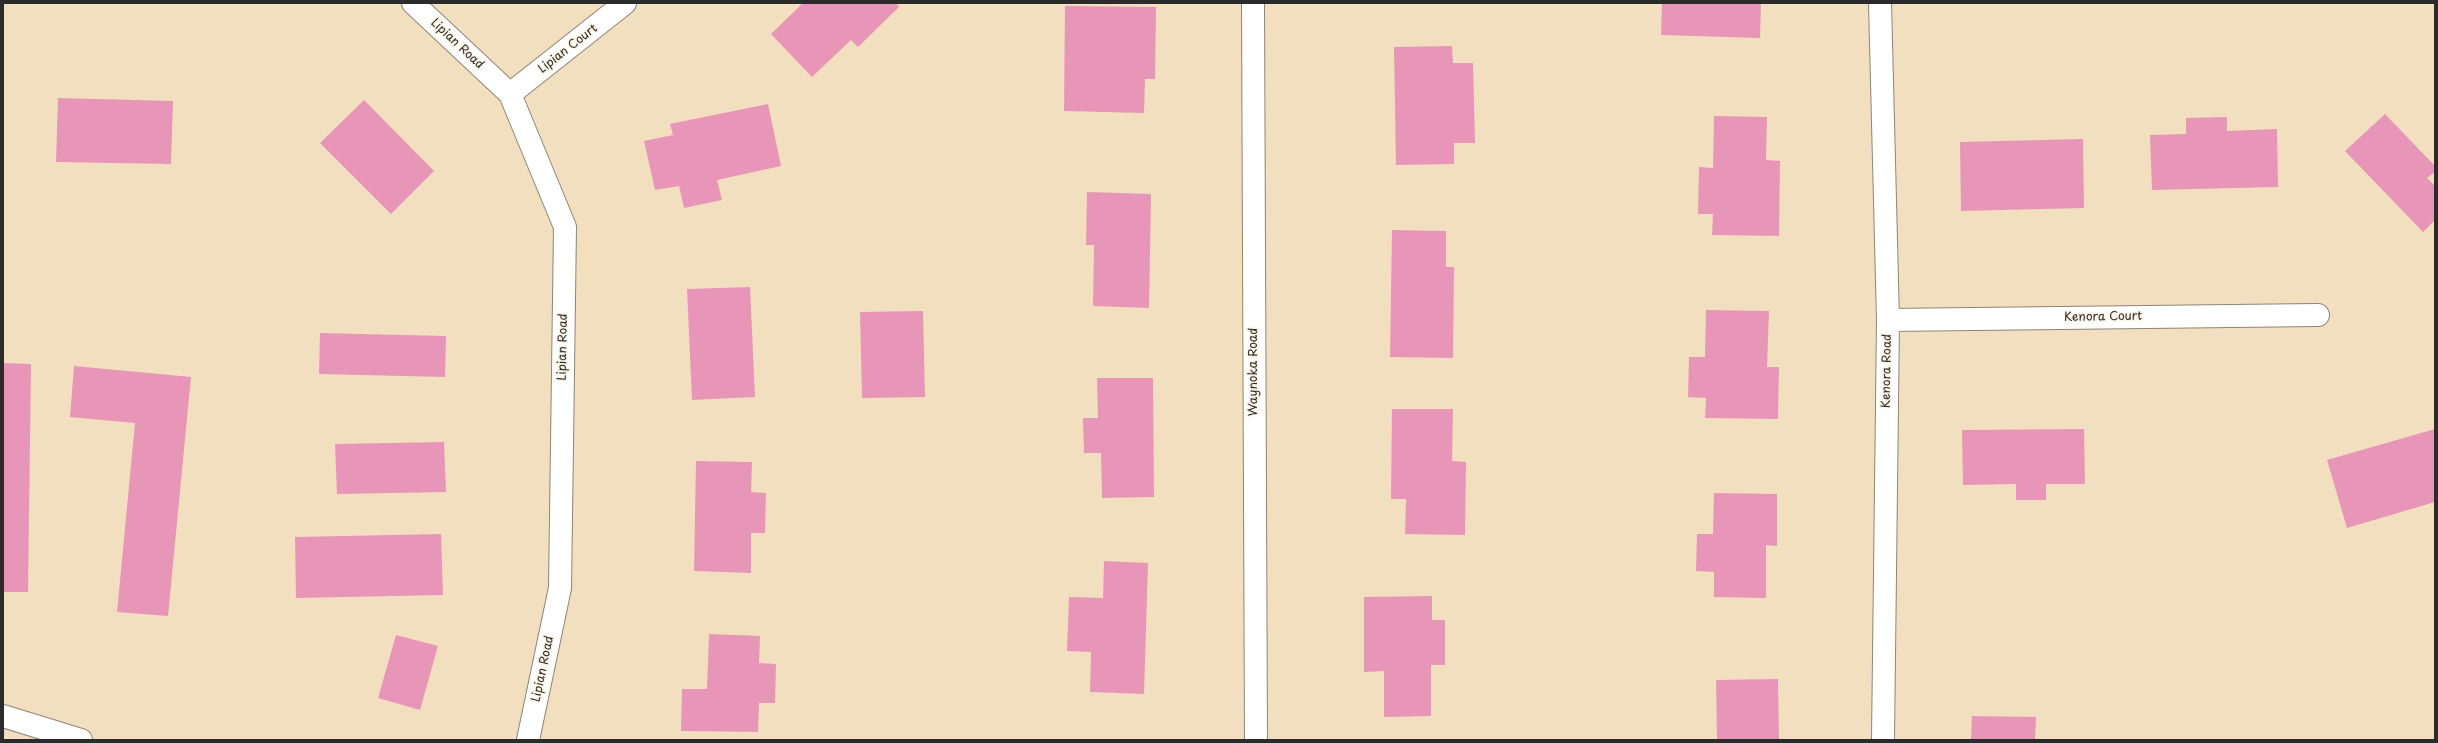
<!DOCTYPE html>
<style>
body{margin:0}
#map{position:relative;width:2438px;height:743px;overflow:hidden;background:#f2dfc0;font-family:"Playpen Sans",sans-serif}
canvas{display:block}
.frame{position:absolute;inset:0;border:4px solid #2b2b2b;pointer-events:none}
</style>
<div id="map">
<canvas width="2438" height="743"></canvas>
<div class="frame"></div>
</div>
<script>
const context = document.querySelector('canvas').getContext('2d');
context.lineJoin = 'round';
function fill(path, color) {
  context.fillStyle = color;
  context.fill(path, 'evenodd');
}
function trace(path, color, width, dash) {
  context.strokeStyle = color;
  context.lineWidth = width;
  context.lineCap = dash ? 'butt' : 'round';
  context.setLineDash(dash || []);
  context.stroke(path);
}
function write(font, color, halo, rows, align = 'center') {
  context.font = font + ' "Playpen Sans",sans-serif';
  context.lineWidth = 3;
  context.setLineDash([]);
  context.textBaseline = 'middle';
  context.strokeStyle = halo;
  context.fillStyle = color;
  for (const [text, x, y, turn = 0] of rows) {
    context.save();
    context.translate(x, y);
    context.rotate((+turn || 0) * Math.PI / 180);
    context.textAlign = isNaN(turn) ? turn : align;
    if (halo) context.strokeText(text, 0, 0);
    context.fillText(text, 0, 0);
    context.restore();
  }
}
fill(new Path2D(`
 M803,3H896L899,7L858,47L851,40L812,77L771,34Z
 M1662,3H1761L1760,38L1661,35Z
 M1065,6L1156,7L1155,79H1145L1144,113L1064,111Z
 M1452,46L1453,63H1473L1475,143H1454V164L1396,165L1394,47Z
 M58,98L173,101L171,164L56,162Z
 M364,100L434,171L391,214L320,143Z
 M768,104L781,166L717,180L722,200L684,208L679,186L655,190L644,141L673,135L670,124Z
 M2385,114L2435,166V172L2427,178L2435,186V220L2423,232L2345,151Z
 M1714,116L1767,117L1766,160L1780,161L1779,236L1712,235L1713,214H1698L1699,167L1713,168Z
 M2227,117V131L2277,129L2278,187L2152,190L2150,135L2186,134V118Z
 M2083,139L2084,208L1961,211L1960,142Z
 M1087,192L1151,194L1149,308L1093,306L1094,245H1086Z
 M1392,230L1446,231V267H1454L1453,358L1390,357Z
 M750,287L755,397L692,400L687,289Z
 M1706,310L1769,311L1767,367H1779L1778,419L1705,418L1706,398L1688,397L1689,357H1705Z
 M923,311L925,397L862,398L860,312Z
 M320,333L446,336L445,377L319,374Z
 M3,363L31,364L28,592H3Z
 M74,366L191,377L168,616L117,612L135,423L70,417Z
 M1097,378H1153L1154,497L1102,498L1101,453H1084L1083,418H1098Z
 M1392,409H1453L1452,461L1466,462L1465,535L1405,534L1406,499H1391Z
 M2084,429L2085,484H2046V500H2016V484L1963,485L1962,430Z
 M2435,429V502L2347,528L2327,460Z
 M444,442L446,492L337,494L335,444Z
 M696,461L752,462L751,492L766,493L765,533H751V573L694,571Z
 M1714,493L1777,494V546L1766,545V598L1714,597V572L1696,571L1697,534H1713Z
 M441,534L443,595L296,598L295,537Z
 M1104,561L1148,563L1144,694L1090,692L1091,652L1067,651L1069,597L1103,598Z
 M1432,596V620H1445V665H1431V716L1384,717V671L1364,672V597Z
 M709,634L760,636L759,663L776,664L775,703H759L758,732L681,731L682,689H707Z
 M396,635L438,646L420,710L378,698Z
 M1778,679L1779,740H1717L1716,680Z
 M1972,716L2036,717L2035,740H1971Z`), '#e896b7');
const street = new Path2D(`
 M413,3L510,94L565,227L560,588L528,740
 M1253,3L1256,740
 M1880,3L1888,320L1883,740
 M510,94L625,3
 M1888,320L2318,315
 M3,716L81,740`);
trace(street, '#8e8576', 24);
trace(street, '#fff', 22);
write('12px', '#2b2b2b', '#fcf5e5', [
 ["Lipian Road",457,44,43],
 ["Lipian Court",568,49,-38],
 ["Kenora Court",2103,317,-1],
 ["Lipian Road",563,347,-89],
 ["Kenora Road",1887,371,-89],
 ["Waynoka Road",1254,372,-90],
 ["Lipian Road",543,669,-78]
]);
</script>
